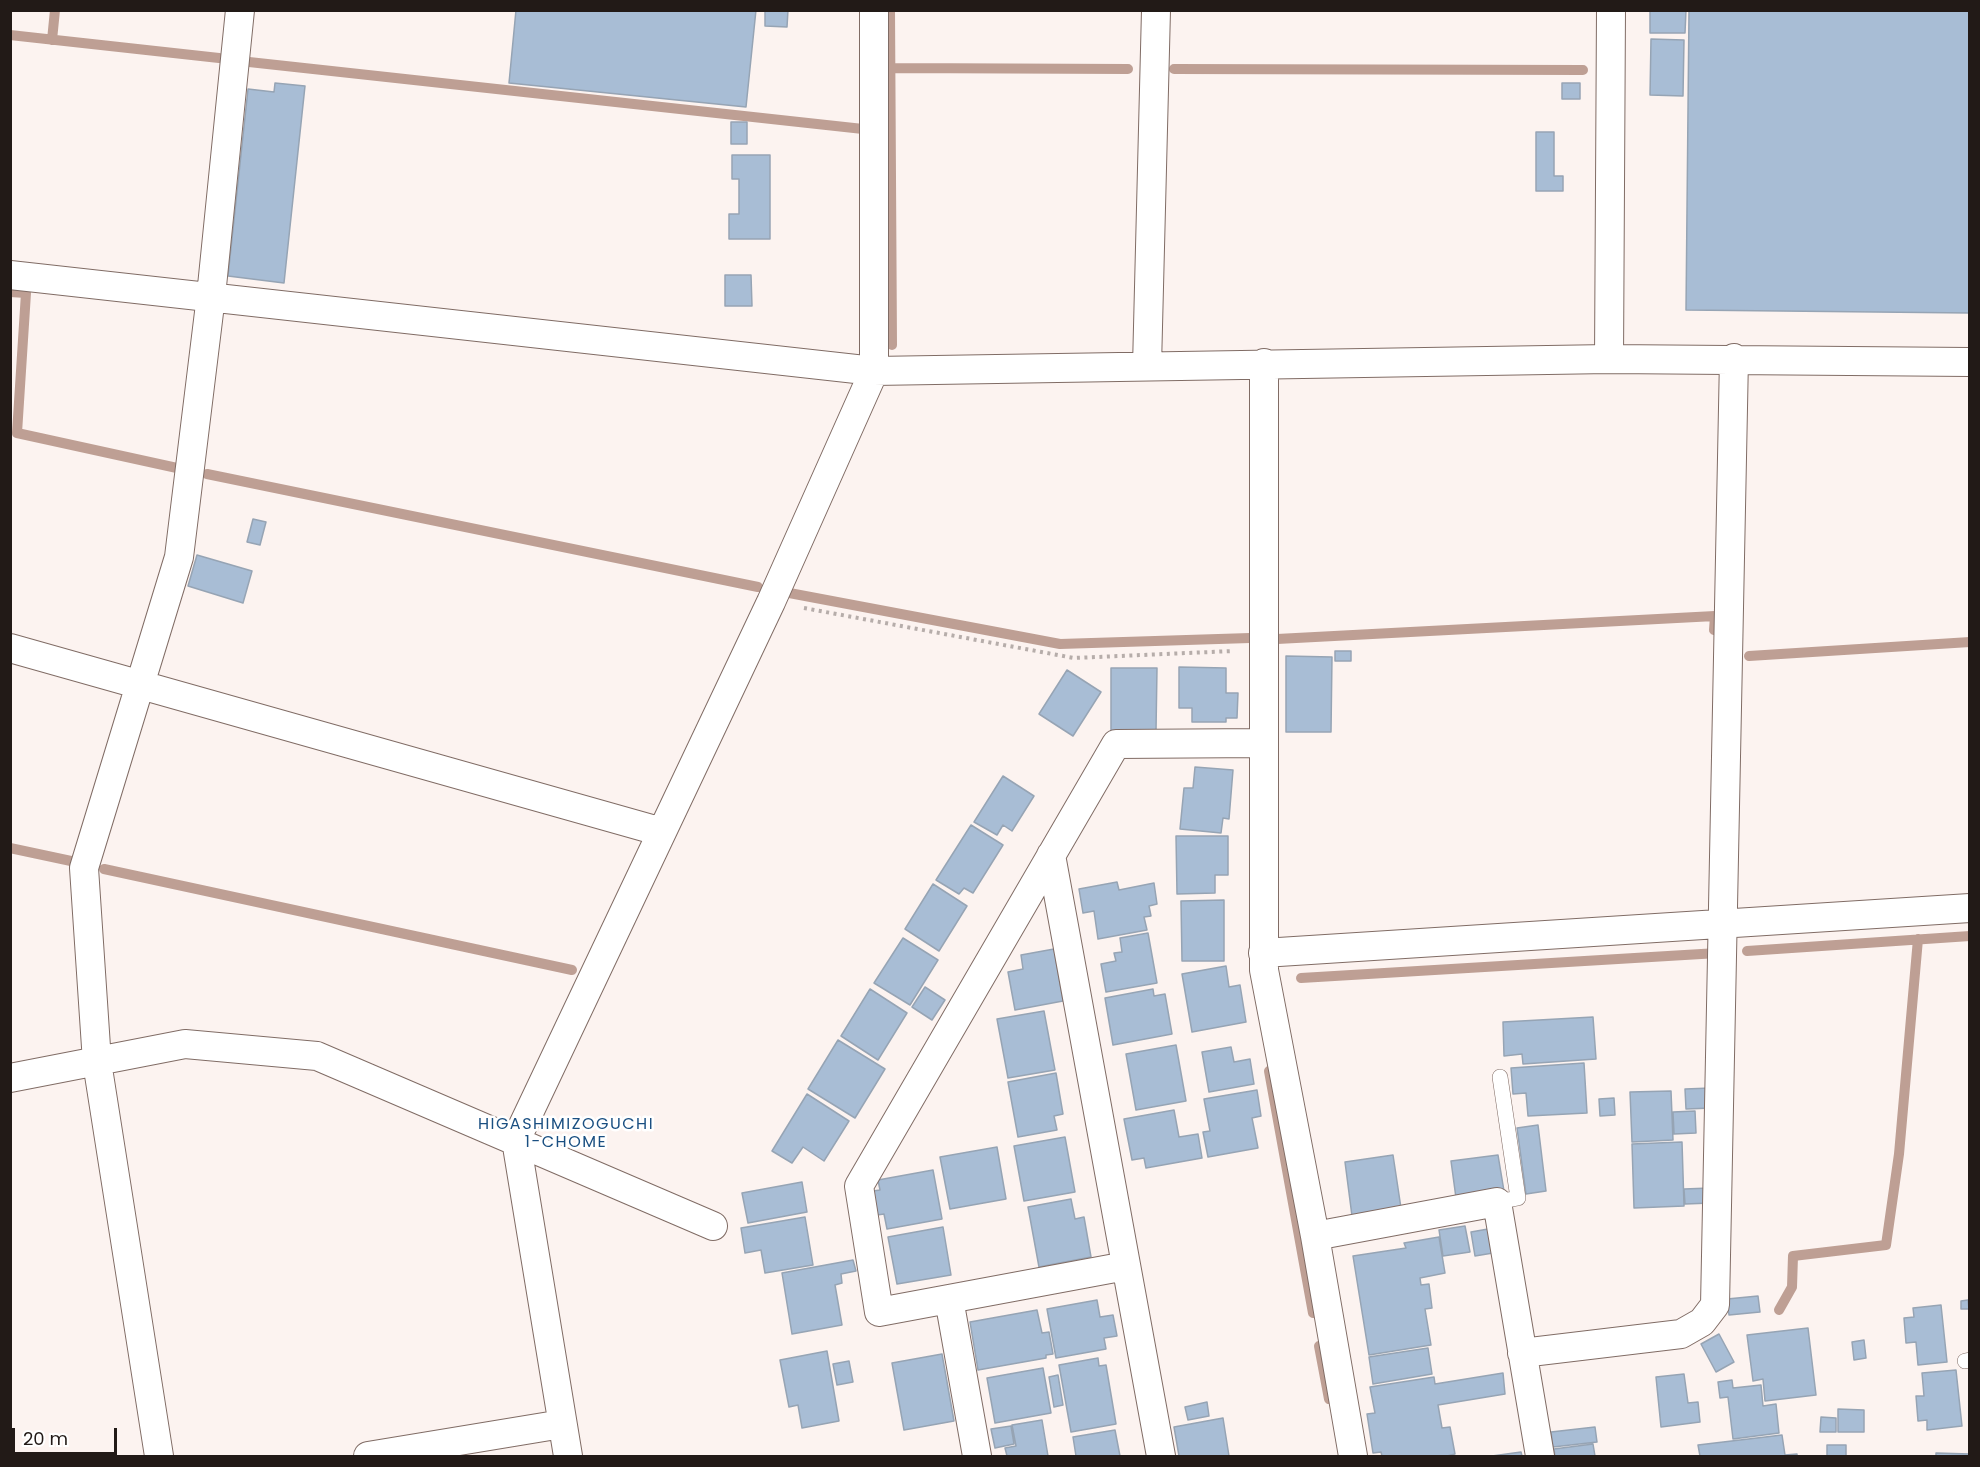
<!DOCTYPE html>
<style>
body{margin:0}
#map{position:relative;width:1980px;height:1467px;overflow:hidden;background:#fcf3f0;font-family:Poppins,sans-serif}
canvas{display:block}
.frame{position:absolute;inset:0;border:12px solid #221a17;pointer-events:none}
.scale{position:absolute;left:12px;top:1428px;width:105px;height:27px;box-sizing:border-box;border:3px solid #221a17;border-top:0;padding-left:8px;font-size:18px;line-height:21px;white-space:nowrap;color:#221a17;-webkit-text-stroke:4px #fff;paint-order:stroke}
</style>
<div id="map">
<canvas width="1980" height="1467"></canvas>
<div class="frame"></div>
<div class="scale">20 m</div>
</div>
<script>
const context = document.querySelector('canvas').getContext('2d');
context.lineJoin = 'round';
function trace(path, color, width, dash) {
  context.strokeStyle = color;
  context.lineWidth = width;
  context.lineCap = dash ? 'butt' : 'round';
  context.setLineDash(dash || []);
  context.stroke(path);
}
function fill(path, color) {
  context.fillStyle = color;
  context.fill(path, 'evenodd');
}
function write(font, color, halo, rows, align = 'center') {
  context.font = font + ' Poppins,sans-serif';
  context.lineWidth = 5;
  context.setLineDash([]);
  context.textBaseline = 'middle';
  context.strokeStyle = halo;
  context.fillStyle = color;
  for (const [text, x, y, turn = 0] of rows) {
    context.save();
    context.translate(x, y);
    context.rotate((+turn || 0) * Math.PI / 180);
    context.textAlign = isNaN(turn) ? turn : align;
    if (halo) context.strokeText(text, 0, 0);
    context.fillText(text, 0, 0);
    context.restore();
  }
}
trace(new Path2D(`
 M890,10L892,345
 M10,35L219,58
 M52,40L55,10
 M249,62L863,129
 M891,68L1128,69
 M1174,69L1583,70
 M10,292L26,293L17,433L177,468
 M207,474L758,587
 M786,587L784,592L1060,644L1250,638
 M1277,639L1715,616L1714,630
 M1749,656L1970,642
 M10,848L71,861
 M104,869L572,970
 M1747,951L1970,936
 M1301,978L1718,953
 M1269,1071L1313,1313
 M1779,1310L1792,1287L1793,1256L1886,1245L1899,1154L1918,939
 M1319,1346L1329,1399`), '#be9f94', 10);
const building = new Path2D(`
 M516,10H756L746,107L509,83Z
 M765,10H788L787,27L765,26Z
 M1650,10H1686L1685,33H1650Z
 M1689,10H1970V313L1686,310Z
 M1651,39L1684,40L1683,96L1650,95Z
 M275,83L305,86L284,283L228,276L248,89L274,92Z
 M1562,83H1580V99H1562Z
 M731,122H747V144H731Z
 M1536,132H1554V176H1563V191H1536Z
 M732,155H770V239H729V214H739V179H732Z
 M725,275H751L752,306H725Z
 M253,519L266,522L260,545L247,542Z
 M197,555L252,571L243,603L188,586Z
 M1335,651H1351V661H1335Z
 M1286,656L1332,657L1331,732H1286Z
 M1179,667L1226,668V693H1238L1237,718H1226V722H1192V708H1179Z
 M1111,668H1157L1156,731H1111Z
 M1067,670L1101,692L1073,736L1039,714Z
 M1195,767L1233,770L1229,819L1223,818L1221,833L1180,829L1184,788H1193Z
 M1003,776L1034,796L1012,831L1003,825L997,835L974,822Z
 M971,825L1003,845L973,893L964,888L959,894L936,880Z
 M1176,836H1228V875H1215V893L1177,894Z
 M1117,882L1119,890L1154,883L1157,904L1149,906L1151,916L1144,917L1147,930L1098,939L1094,911L1083,913L1079,889Z
 M933,884L967,906L939,951L905,929Z
 M1224,900V961H1182L1181,901Z
 M1148,933L1157,983L1106,992L1101,964L1116,961L1114,953L1122,952L1120,938Z
 M903,938L938,960L910,1005L874,983Z
 M1054,949L1063,1001L1015,1010L1008,972L1023,969L1021,955Z
 M1226,966L1229,987L1240,985L1246,1022L1192,1032L1182,974Z
 M925,987L945,1000L932,1020L912,1007Z
 M870,989L907,1013L878,1060L841,1036Z
 M1153,989L1154,996L1165,994L1172,1034L1113,1045L1105,998Z
 M1044,1011L1055,1070L1008,1078L997,1019Z
 M1593,1017L1596,1059L1523,1064L1522,1054L1504,1056L1503,1022Z
 M838,1040L885,1069L855,1118L808,1089Z
 M1176,1045L1186,1101L1136,1110L1126,1054Z
 M1231,1047L1234,1062L1250,1059L1254,1084L1209,1092L1202,1052Z
 M1584,1063L1587,1113L1528,1116L1526,1093L1513,1094L1511,1068Z
 M1056,1073L1063,1114L1054,1116L1057,1130L1018,1137L1008,1082Z
 M1711,1088L1712,1108L1686,1109L1685,1089Z
 M1257,1090L1261,1116L1252,1118L1258,1148L1208,1157L1203,1132L1210,1131L1204,1099Z
 M1671,1091L1673,1140L1632,1142L1630,1092Z
 M807,1094L849,1121L824,1161L803,1147L792,1163L772,1151Z
 M1614,1098L1615,1115L1600,1116L1599,1099Z
 M1174,1110L1179,1137L1198,1134L1202,1158L1146,1168L1144,1158L1132,1160L1124,1119Z
 M1695,1111L1696,1133L1674,1134L1673,1112Z
 M1538,1125L1546,1191L1526,1194L1517,1128Z
 M1065,1137L1075,1192L1024,1201L1014,1146Z
 M1682,1142L1684,1206L1634,1208L1632,1144Z
 M997,1147L1006,1199L950,1209L940,1157Z
 M1393,1155L1401,1208L1352,1216L1345,1162Z
 M1498,1155L1504,1191L1456,1198L1451,1161Z
 M933,1170L942,1219L887,1229L884,1214L877,1215L873,1191L880,1190L878,1180Z
 M802,1182L807,1212L748,1223L742,1193Z
 M1710,1188L1711,1203L1685,1204L1684,1189Z
 M1071,1199L1075,1219L1084,1217L1091,1257L1039,1267L1028,1207Z
 M805,1217L813,1265L765,1273L761,1250L745,1253L741,1228Z
 M1465,1226L1470,1252L1443,1256L1439,1230Z
 M943,1227L951,1275L897,1284L888,1237Z
 M1488,1229L1493,1253L1475,1256L1471,1232Z
 M1439,1237L1445,1273L1420,1278L1421,1285L1429,1284L1432,1308L1425,1309L1431,1345L1369,1355L1353,1256L1406,1248L1404,1243Z
 M853,1260L856,1271L841,1274L842,1283L835,1285L842,1325L792,1334L782,1273Z
 M1758,1296L1760,1312L1729,1315L1727,1299Z
 M1097,1300L1100,1317L1113,1315L1117,1336L1104,1338L1106,1349L1056,1358L1047,1309Z
 M1968,1300L1969,1309H1961V1301Z
 M1941,1305L1947,1362L1918,1365L1916,1342L1906,1343L1904,1318L1914,1317L1913,1308Z
 M1037,1310L1042,1333L1049,1332L1053,1354L1046,1355V1358L978,1370L970,1322Z
 M1808,1328L1816,1395L1765,1401L1763,1379L1753,1381L1747,1335Z
 M1719,1334L1734,1362L1716,1372L1701,1344Z
 M1864,1340L1866,1358L1854,1360L1852,1342Z
 M1428,1348L1432,1374L1373,1384L1369,1357Z
 M827,1351L839,1421L802,1428L798,1405L789,1407L780,1360Z
 M942,1354L954,1421L904,1430L892,1363Z
 M1098,1358L1099,1366L1106,1365L1116,1424L1071,1432L1059,1365Z
 M849,1361L853,1382L837,1385L833,1364Z
 M1043,1368L1051,1413L995,1423L987,1378Z
 M1956,1370L1962,1426L1927,1430V1420L1918,1421L1916,1396H1924L1922,1373Z
 M1503,1373L1505,1394L1438,1405L1442,1428L1450,1427L1455,1454L1447,1456H1382L1381,1452L1373,1453L1367,1414L1375,1413L1370,1387L1434,1377L1435,1384Z
 M1684,1374L1688,1403L1698,1402L1700,1422L1661,1427L1656,1377Z
 M1058,1375L1063,1405L1054,1407L1049,1377Z
 M1732,1380L1733,1388L1761,1385L1763,1406L1776,1404L1779,1433L1733,1439L1728,1397L1720,1398L1718,1382Z
 M1207,1402L1209,1416L1188,1420L1185,1407Z
 M1838,1409L1864,1410V1432H1838Z
 M1821,1417L1836,1418V1432H1820Z
 M1223,1418L1229,1456H1179L1174,1427Z
 M1042,1420L1048,1456H1007L1005,1448L1016,1446L1012,1425Z
 M1011,1426L1014,1444L995,1448L991,1429Z
 M1595,1427L1597,1442L1553,1447L1551,1432Z
 M1115,1430L1120,1456H1076L1073,1437Z
 M1782,1435L1785,1455L1797,1454V1456H1700L1698,1445Z
 M1593,1444L1595,1456H1555L1554,1449Z
 M1827,1445H1846V1456H1827Z
 M1521,1452L1522,1456H1492Z
 M1936,1453L1970,1454V1456H1936Z`);
fill(building, '#a8bdd5');
trace(building, '#96a4b4', 1.5);
const lane = new Path2D(`
 M1497,1202L1518,1198L1500,1077
 M1965,1361L1970,1360`);
const street = new Path2D(`
 M10,275L874,371L1609,359L1970,362
 M1609,359L1611,10
 M1264,363V970L1315,1236L1353,1456
 M1147,366L1156,10
 M10,648L662,832
 M1051,855L1161,1456
 M1263,953L1970,908
 M10,1078L185,1044L317,1056L713,1226
 M1315,1236L1497,1202L1540,1456
 M1126,1266L879,1312L859,1186L1116,744L1263,743
 M949,1299L977,1456
 M1522,1353L1681,1334L1702,1322L1715,1305L1734,358
 M159,1456L97,1062L84,868L179,557L211,296L240,10
 M368,1456L562,1424
 M568,1456L516,1140L771,602L874,371V10`);
trace(lane, '#806c65', 16);
trace(street, '#806c65', 30);
trace(new Path2D(`
 M804,608L1074,658L1233,651`), '#b6adaa', 4, [3, 4.5]);
trace(lane, '#fff', 15);
trace(street, '#fff', 28);
context.letterSpacing = '1.5px';
write('16px', '#1a4f81', '#fff', [
 ["HIGASHIMIZOGUCHI",566,1125],
 ["1-CHOME",566,1143]
]);
context.letterSpacing = '0px';
</script>
